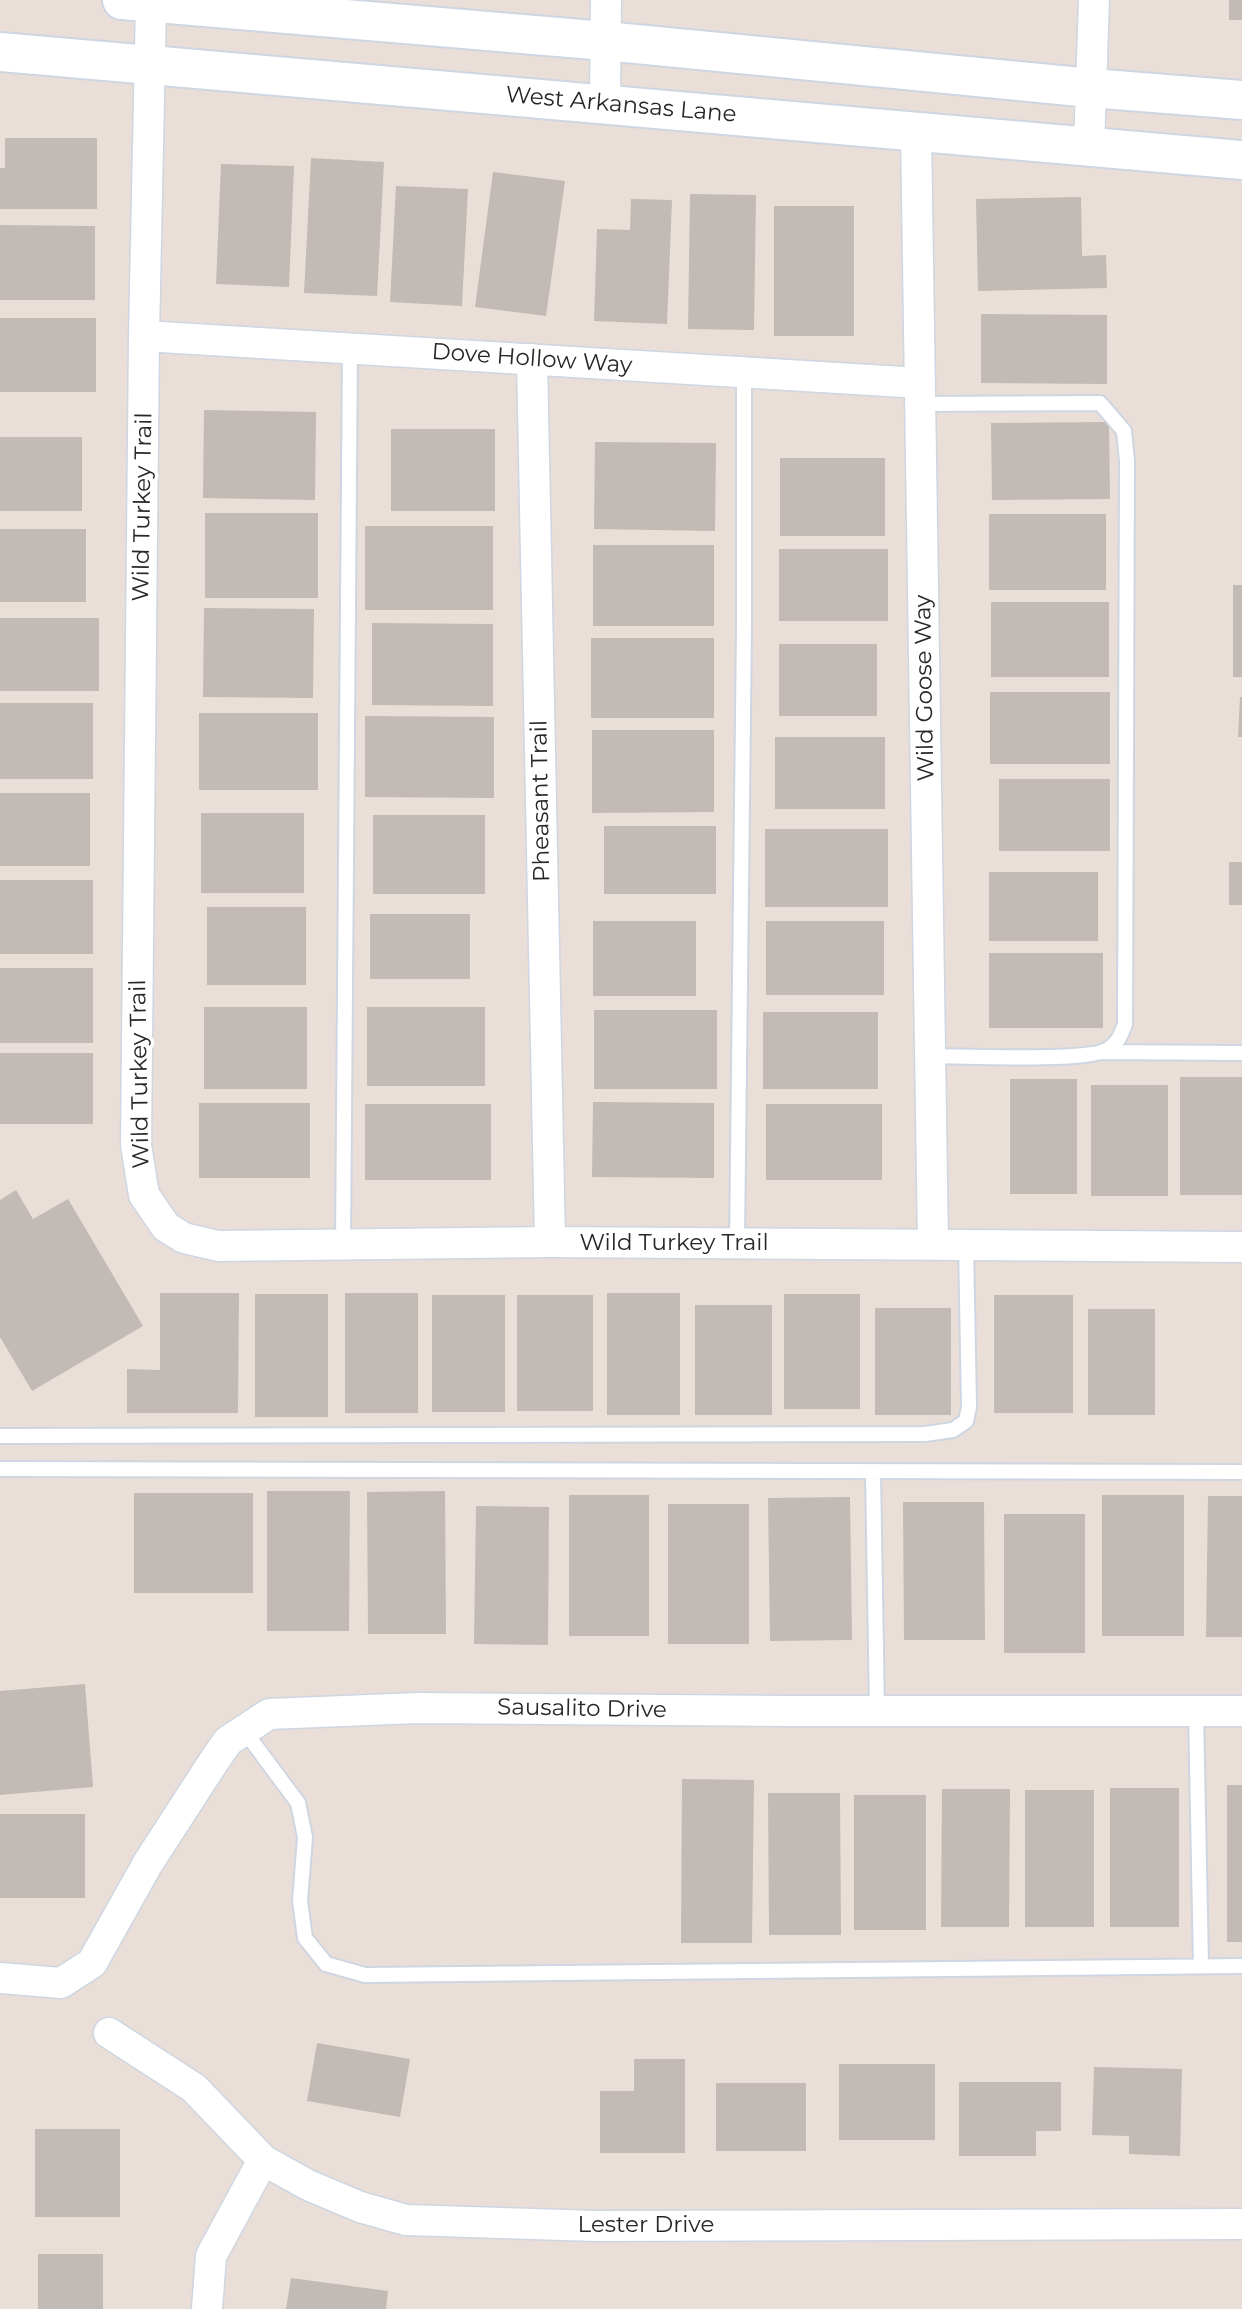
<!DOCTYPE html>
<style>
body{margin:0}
canvas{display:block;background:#eaded8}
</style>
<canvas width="1242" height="2309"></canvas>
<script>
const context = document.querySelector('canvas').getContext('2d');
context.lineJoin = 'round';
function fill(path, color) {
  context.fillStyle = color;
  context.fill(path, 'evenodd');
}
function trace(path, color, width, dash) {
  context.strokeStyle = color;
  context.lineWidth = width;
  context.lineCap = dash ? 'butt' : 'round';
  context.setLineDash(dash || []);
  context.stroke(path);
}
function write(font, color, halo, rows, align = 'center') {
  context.font = font + ' Montserrat,sans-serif';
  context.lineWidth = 7;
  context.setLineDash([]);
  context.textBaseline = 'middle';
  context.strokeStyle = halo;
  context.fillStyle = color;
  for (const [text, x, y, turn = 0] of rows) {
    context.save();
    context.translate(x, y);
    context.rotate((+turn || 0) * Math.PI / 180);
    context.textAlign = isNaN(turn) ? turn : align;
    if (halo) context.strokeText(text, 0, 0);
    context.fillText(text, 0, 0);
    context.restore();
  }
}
fill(new Path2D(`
 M1229,0H1242V20H1229Z
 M5,138H97V209H0V168H5Z
 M311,158L384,162L377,296L304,293Z
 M221,164L294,166L289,287L216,284Z
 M493,172L565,181L546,316L475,307Z
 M396,186L468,189L462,306L390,302Z
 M690,194L756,195L754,330L688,329Z
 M1081,197L1082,256L1106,255L1107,288L978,291L976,199Z
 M631,199L672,200L667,324L594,321L597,229L630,230Z
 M774,206H854V336H774Z
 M0,225L95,226V300H0Z
 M981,314L1107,315V384L981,383Z
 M0,318H96V392H0Z
 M204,410L316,412L315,500L203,498Z
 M1109,422L1110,499L992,500L991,423Z
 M391,429H495V511H391Z
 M0,437H82V511H0Z
 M595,442L716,443L715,531L594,529Z
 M780,458H885V536H780Z
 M205,513H318V598H205Z
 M989,514H1106V590H989Z
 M365,526H493V610H365Z
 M0,529H86V602H0Z
 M593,545H714V626H593Z
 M779,549H888V621H779Z
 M1233,585H1242V677H1233Z
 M991,602H1109V677H991Z
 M204,608L314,609L313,698L203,697Z
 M0,618H99V691H0Z
 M372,623L493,624V706L372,705Z
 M591,638H714V718H591Z
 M779,644H877V716H779Z
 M990,692H1110V764H990Z
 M1240,697H1242V737H1238Z
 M0,703H93V779H0Z
 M199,713H318V790H199Z
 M365,716L494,717V798L365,797Z
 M592,730H714V812L592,813Z
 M775,737H885V809H775Z
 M999,779H1110V851H999Z
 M0,793H90V866H0Z
 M201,813H304V893H201Z
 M373,815H485V894H373Z
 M604,826H716V894H604Z
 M765,829H888V907H765Z
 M1229,862H1242V905H1229Z
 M989,872H1098V941H989Z
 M0,880H93V954H0Z
 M207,907H306V985H207Z
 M370,914H470V979H370Z
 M593,921H696V996H593Z
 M766,921H884V995H766Z
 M989,953H1103V1028H989Z
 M0,968H93V1043H0Z
 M204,1007H307V1089H204Z
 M367,1007H485V1086H367Z
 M594,1010H717V1089H594Z
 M763,1012H878V1089H763Z
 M0,1053H93V1124H0Z
 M1180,1077H1242V1195H1180Z
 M1010,1079H1077V1194H1010Z
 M1091,1085H1168V1196H1091Z
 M593,1102L714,1103V1178L592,1177Z
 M199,1103H310V1178H199Z
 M365,1104H491V1180H365Z
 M766,1104H882V1180H766Z
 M16,1190L33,1219L68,1199L143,1326L32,1391L0,1337V1200Z
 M160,1293H239L238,1413H127V1369L160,1370Z
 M345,1293H418V1413H345Z
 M607,1293H680V1415H607Z
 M255,1294H328V1417H255Z
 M784,1294H860V1409H784Z
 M432,1295H505V1412H432Z
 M517,1295H593V1411H517Z
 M994,1295H1073V1413H994Z
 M695,1305H772V1415H695Z
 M875,1308H951V1415H875Z
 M1088,1309H1155V1415H1088Z
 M267,1491H350L349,1631H267Z
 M445,1491L446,1634H368L367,1492Z
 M134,1493H253V1593H134Z
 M569,1495H649V1636H569Z
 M1102,1495H1184V1636H1102Z
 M1208,1496H1242V1637H1206Z
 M850,1497L852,1640L770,1641L768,1498Z
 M903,1502H984L985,1640H904Z
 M668,1504H749V1644H668Z
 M476,1506L549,1507L548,1645L474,1644Z
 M1004,1514H1085V1653H1004Z
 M85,1684L93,1787L0,1795V1691Z
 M682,1779L754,1780L752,1943H681Z
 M1227,1785H1242V1942H1227Z
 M1110,1788H1179V1927H1110Z
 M942,1789H1010L1009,1927H941Z
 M1025,1790H1094V1927H1025Z
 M768,1793H840L841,1935H769Z
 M854,1795H926V1930H854Z
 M0,1814H85V1898H0Z
 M317,2043L410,2059L400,2117L307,2101Z
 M634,2059H685V2153H600V2091H634Z
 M839,2064H935V2140H839Z
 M1094,2067L1182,2069L1180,2156L1129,2154V2136L1092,2135Z
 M959,2082H1061V2131H1036V2156H959Z
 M716,2083H806V2151H716Z
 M35,2129H120V2217H35Z
 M38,2254H103V2309H38Z
 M291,2278L388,2291L386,2309H286Z`), '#c2bab4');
const lane = new Path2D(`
 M921,404L1100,403L1124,431L1127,461L1125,1024C1121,1035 1117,1045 1106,1050C1086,1062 961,1056 930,1056
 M1101,1052L1242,1053
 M737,1243L744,626V372
 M343,1244L350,348
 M0,1436L925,1434L953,1430L966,1421L969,1407L966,1244
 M0,1469L1242,1472
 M873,1472L877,1711
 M1196,1711L1201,1966
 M243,1729L298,1803L305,1837L300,1901L305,1938L326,1964L365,1975L1242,1966`);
const street = new Path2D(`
 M151,3L144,336L136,1145L144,1195L166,1227L184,1238L218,1246L550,1242L1242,1247
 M605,103L606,0
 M916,131L933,1244
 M1089,147L1094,0
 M144,336L920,383
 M532,359L550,1242
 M0,1978L61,1983L92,1963L148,1863L216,1758L228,1741L269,1714L418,1708L789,1711H1242
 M109,2033L194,2088L263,2160L308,2185L360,2207L406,2220L596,2226L1242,2224
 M207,2309L211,2256L263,2160`);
const secondary = new Path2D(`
 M122,0L605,41L1091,88L1242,100
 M0,52L1242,160`);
trace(lane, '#ced6e1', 18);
trace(street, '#ced6e1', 33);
trace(secondary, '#ced6e1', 42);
trace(lane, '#fff', 14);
trace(street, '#fff', 30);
trace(secondary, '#fff', 38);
write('23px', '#272727', '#fff', [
 ["West Arkansas Lane",621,105,5],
 ["Dove Hollow Way",532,359,4],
 ["Wild Turkey Trail",143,507,-89],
 ["Wild Goose Way",925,688,-91],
 ["Pheasant Trail",541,801,-91],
 ["Wild Turkey Trail",140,1074,-91],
 ["Wild Turkey Trail",674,1243],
 ["Sausalito Drive",582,1709,1],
 ["Lester Drive",646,2225]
]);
</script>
